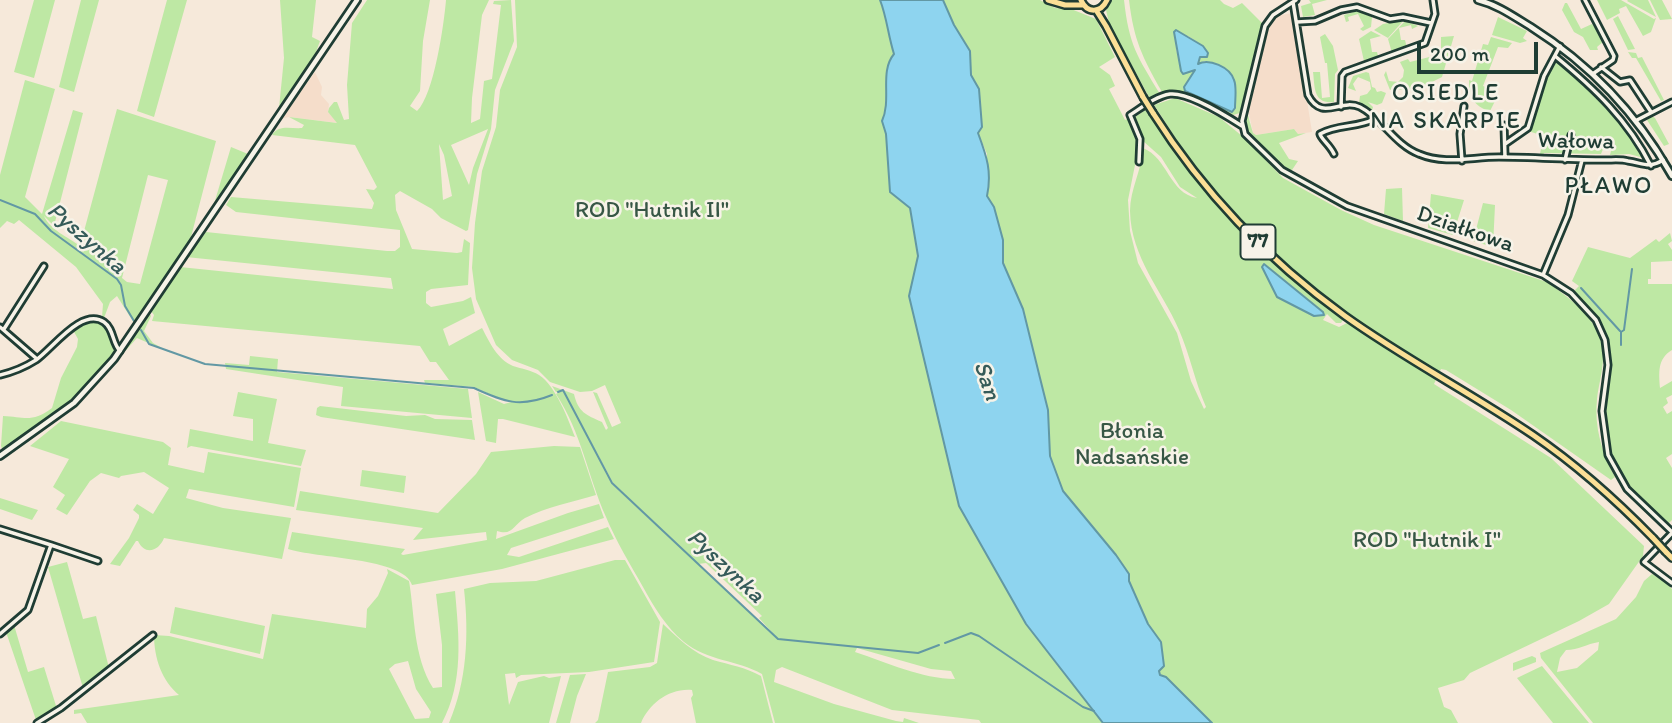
<!DOCTYPE html>
<meta charset="utf-8">
<style>
body{margin:0}
#map{position:relative;width:1672px;height:723px;overflow:hidden;background:#f6e9da;font-family:Itim,sans-serif}
canvas{display:block}
.scale{position:absolute;left:1417px;top:42px;width:121px;height:32px;box-sizing:border-box;border:4px solid #1f3d34;border-top:0;padding-left:9px;font-size:21px;line-height:24px;white-space:nowrap;color:#1f3d34;-webkit-text-stroke:5px #f7f3e8;paint-order:stroke}
</style>
<div id="map">
<canvas width="1672" height="723"></canvas>
<div class="scale">200 m</div>
</div>
<script>
const context = document.querySelector('canvas').getContext('2d');
context.lineJoin = 'round';
function fill(path, color) {
  context.fillStyle = color;
  context.fill(path, 'evenodd');
}
function trace(path, color, width, dash) {
  context.strokeStyle = color;
  context.lineWidth = width;
  context.lineCap = dash ? 'butt' : 'round';
  context.setLineDash(dash || []);
  context.stroke(path);
}
function write(font, color, halo, rows, align = 'center') {
  context.font = font + ' Itim,sans-serif';
  context.lineWidth = 5;
  context.setLineDash([]);
  context.textBaseline = 'middle';
  context.strokeStyle = halo;
  context.fillStyle = color;
  for (const [text, x, y, turn = 0] of rows) {
    context.save();
    context.translate(x, y);
    context.rotate((+turn || 0) * Math.PI / 180);
    context.textAlign = isNaN(turn) ? turn : align;
    if (halo) context.strokeText(text, 0, 0);
    context.fillText(text, 0, 0);
    context.restore();
  }
}
fill(new Path2D(`
 M1293,13L1312,132L1298,134L1294,129L1256,135L1253,133L1248,108L1266,31L1269,22L1276,16Z
 M315,72L322,87L321,95L329,104L328,112L338,123L289,117L281,119Z`), '#f5ddca');
fill(new Path2D(`
 M34,0H55L34,78L14,72Z
 M81,0H99L74,92L59,87Z
 M167,0H187L154,117L137,111Z
 M280,0H316L312,37L320,41L315,55L279,108L284,58Z
 M367,0H430L423,41L420,91L410,106L417,111C434,95 444,24 446,0H489L482,15L472,98L471,123L480,119L484,81L492,79L501,5L493,4L494,1L511,0L514,41L495,90L491,129L477,174L468,230L466,231L441,218L432,209L400,191L395,195L396,210L412,249L457,253L462,252L464,239L470,243L468,285L431,289L426,292V303L431,307L463,301L471,297L475,313L443,329L449,346L482,328C490,343 497,359 513,366C522,369 531,370 539,375C556,386 568,419 575,437L503,419H498L496,443L486,441L478,392L504,404L515,401H505L474,387L425,383L424,380H449L436,362H430L420,346L152,321L154,315L151,311L180,267L393,289L391,278L186,257L206,232L387,251H395L400,247V230L236,212L226,205L231,197L372,209L374,203L366,189L374,190L377,187L355,145L272,135C279,124 291,129 302,128L304,125L289,117L337,123L328,112L329,108L334,102H337L344,120L349,119L347,85L352,23ZM488,129L473,168L469,185L451,145ZM439,144L444,155L452,196L443,200Z
 M515,0H880C887,18 888,35 894,54C879,72 892,99 882,121L886,134L890,192L910,208L918,256L909,296L1026,624L1103,723H981L979,720L892,710L782,667L776,670L774,682L834,704L896,721L903,722L904,718L919,723H775L762,674C738,660 707,661 684,642C666,627 654,607 643,587C630,564 616,541 606,517C587,474 582,434 556,394L559,392H556L552,386L574,394C578,412 586,415 602,422L606,430L608,428L593,392L597,393L612,427L621,423L605,385L592,391L580,392L550,382L538,370L512,360L496,345L476,299L472,268L475,223L482,171L496,127L500,90L517,47ZM563,390L613,483L676,544L612,484ZM706,563L762,616L759,618L778,639L698,564ZM857,648L931,669L951,671L955,679C922,679 886,662 855,652Z
 M943,0H1040L1055,8L1071,9L1096,19L1115,57L1099,67L1110,75L1115,86L1109,89L1125,120L1129,118L1139,145L1128,200L1130,231L1138,263L1177,333L1191,381L1204,409L1206,407C1195,382 1190,355 1179,330C1162,290 1131,258 1130,211C1130,189 1142,170 1143,148C1168,158 1169,193 1197,198L1180,187L1161,157L1143,141L1135,117L1147,109L1204,187L1234,222L1266,255L1343,320L1341,323H1336L1327,314L1323,320L1339,327L1349,322L1430,376L1433,370C1351,317 1269,261 1208,184C1188,159 1172,132 1154,105L1175,98L1219,117L1242,136L1283,178L1341,210L1374,225L1547,282C1564,294 1588,311 1597,331C1609,355 1600,375 1597,399C1594,427 1602,453 1615,477L1611,480L1511,410L1446,370L1441,369L1434,384L1551,458L1644,546L1643,556L1609,604L1579,621L1470,673L1464,680L1438,688L1444,707L1451,710L1458,723H1212L1166,678L1161,675L1159,672L1161,643L1148,624L1129,581V574L1116,555L1063,491L1050,456L1048,410L1040,378L1023,309L1003,263V240L994,207L987,196V154L978,133L979,89L971,75L970,50L954,25Z
 M1112,0H1124C1129,45 1137,56 1160,94L1150,99L1109,23L1106,10Z
 M1129,0H1220L1224,4L1233,8L1242,3L1262,23L1240,113L1233,115C1212,105 1185,86 1162,92C1142,56 1134,41 1129,0ZM1188,36L1203,46V56L1200,57L1197,64L1205,61C1221,63 1236,88 1235,103L1221,108L1206,99L1188,93L1185,85L1196,69L1183,74L1176,49V37Z
 M1309,0H1327L1312,4L1315,15L1303,17L1301,6L1311,3Z
 M1597,0H1621L1654,19L1656,18L1651,32L1643,36L1626,6L1619,9L1620,13L1607,20Z
 M1648,0L1656,17L1627,1L1628,0Z
 M1650,0H1662L1672,19L1660,20Z
 M1565,3H1567L1581,29L1592,24L1604,41L1597,47L1598,50H1590L1583,37L1574,32L1562,10Z
 M1357,11L1372,17L1371,27L1363,31L1360,29L1364,26L1358,14L1348,17L1349,21L1346,22L1344,15Z
 M1618,16L1635,49L1628,50L1613,19Z
 M1498,17L1527,31L1523,38L1527,41L1520,43L1492,35Z
 M1404,20L1388,38L1374,30L1383,24Z
 M1405,21L1418,26L1412,29L1411,25L1399,28L1401,40H1405L1407,48L1392,53L1388,39Z
 M1371,31L1381,36L1370,39L1372,52H1377L1378,56L1364,61L1359,39Z
 M1325,34L1333,46L1338,70L1335,74L1334,102C1313,104 1315,88 1313,72H1320L1322,98L1330,97L1327,63H1325L1320,37Z
 M1454,36L1442,77L1418,89L1390,90L1384,75L1386,71L1389,81L1398,82L1403,77L1404,70L1400,62L1408,59L1410,62L1441,54V37Z
 M1491,37L1512,43L1508,48L1498,47L1483,86L1491,89L1489,97L1496,99L1490,111C1474,107 1469,96 1469,80L1472,81L1483,44L1488,45Z
 M1628,52L1636,53L1638,58L1642,57L1664,100L1661,101L1636,58H1632Z
 M1556,61C1591,89 1620,120 1644,158L1629,154L1610,155L1612,147L1605,144L1601,154L1544,153L1542,158H1539L1544,136L1528,131C1540,109 1540,80 1556,61Z
 M1366,72L1369,73L1372,87L1375,88L1377,92L1381,91L1386,93L1382,103L1377,105L1368,102L1373,107L1372,111L1359,103L1360,96L1367,94L1371,89L1370,82L1358,77L1353,84L1356,91L1348,88L1353,76Z
 M25,80L55,89L25,197L42,214L73,110L83,113L54,226L44,216C50,230 68,237 80,246L117,109L216,141L191,237L134,323L117,296L110,302L104,318L102,317L103,304L76,267L19,220L14,224L7,221L0,228V175ZM148,175L168,180L140,284L127,282L122,278Z
 M1247,112L1253,133L1256,135L1294,129L1298,134L1306,133L1279,143L1289,159L1298,161L1290,173L1246,132L1245,124Z
 M1652,116L1655,118L1669,144L1664,146L1647,120Z
 M231,147L248,154L214,204Z
 M1402,188L1403,221L1384,214L1386,189Z
 M1431,194L1464,200L1453,235L1428,228Z
 M1483,203L1495,205L1493,247L1473,241Z
 M1670,233L1672,241L1668,244L1672,250V261L1651,262V279H1648V284H1672V350C1657,359 1659,373 1660,388L1672,381V395L1666,398L1668,403L1663,407L1667,414L1672,411V454L1666,458L1672,468V520L1668,524C1646,503 1622,486 1610,456C1607,448 1607,438 1606,429C1597,364 1632,348 1573,292L1579,286L1572,281L1588,247L1630,258L1656,239L1659,242Z
 M150,314L151,316L144,331L153,343L171,353L137,338L118,359Z
 M89,321C108,321 112,335 115,352C84,392 46,423 3,451L1,446L3,416C25,417 32,423 52,408L61,378L77,347L78,339L73,330L81,323Z
 M250,356L278,359L277,372L468,389L472,418L341,406L343,387L226,369L225,363L249,365Z
 M238,392L277,399L268,443L306,450L301,466L191,446L187,448L190,429L253,441V419L233,416Z
 M320,406L406,416L425,415L435,419L472,420L475,440L321,417L316,415L317,408Z
 M61,421L163,442L171,448L168,465L204,473L208,452L301,468L294,507L189,489L186,498L223,508L291,518L282,559L164,538C159,551 145,556 138,541H136L120,566L110,564L129,538L139,518V515L133,510L137,504L153,514L169,488L144,472L121,476L119,478L101,473L90,481L67,515L56,509L65,495L53,487L69,459L30,446Z
 M554,446L580,447L596,495C573,502 546,507 525,518C513,525 513,536 497,531L496,539L568,513L599,504L604,518L511,548L507,555L519,557L608,527L614,539L502,569L412,585C405,558 314,558 288,549L292,532L405,549L401,554L403,555L487,540L486,532L413,540L423,528L296,510L300,491L438,513L476,474L491,452Z
 M362,470L406,476L404,493L360,486Z
 M0,498L38,510L32,520L0,509Z
 M615,560H625L660,622L654,662L589,672L521,675L516,678L515,673L505,674L509,705L518,682L544,676L549,678L561,676L549,723H449C467,681 469,635 464,589L490,583L536,581Z
 M67,562L83,619L96,616L109,668L83,688L48,567Z
 M387,569L409,581C415,616 413,656 433,688L442,687V645L436,594L455,591C459,637 464,681 442,723H87L81,713L74,714V710L179,695C162,681 154,658 154,635L169,636L263,659L272,614L366,628L367,609L378,596L388,573ZM408,661L416,689L431,712L429,718L415,719L389,669L395,664Z
 M1652,574L1664,581L1672,589V723H1593L1541,658L1540,653L1616,619L1636,597L1644,581ZM1599,642L1598,650L1577,668L1557,672L1560,658L1566,650C1579,650 1586,644 1599,642Z
 M175,607L265,626L260,654L170,633Z
 M663,624C678,638 693,653 713,660C730,665 745,667 761,676L773,723H696L691,698L693,695L692,690C669,688 649,704 641,723H595L598,720L608,672L650,667L657,663Z
 M14,625L28,672L44,667L57,709L36,720L6,632Z
 M1532,656L1536,658V662L1513,671V663Z
 M1542,666L1589,723H1553L1517,678Z
 M586,674L577,696L570,723H556L570,675Z`), '#bee8a4');
const water = new Path2D(`
 M880,0H943L954,25L970,51L971,75L979,89L982,127L978,133C987,157 992,172 987,196L994,207L1003,240V263L1023,309L1040,378L1048,410L1050,456L1063,491L1116,555L1129,574V581L1148,624L1161,642L1164,666L1159,671L1160,675L1166,677L1212,723H1103L1026,624L959,506L909,296L918,256L910,208L890,192L886,134L882,121C892,99 879,72 894,54C888,35 887,18 880,0Z
 M1176,30L1203,46L1208,53L1207,57H1200L1198,64C1209,58 1230,67 1234,80C1237,87 1235,100 1235,108L1232,112L1185,91L1184,87L1195,70L1183,74L1181,71L1174,32Z
 M1264,264L1323,312L1324,315L1314,316L1277,297L1262,267Z`);
fill(water, '#8ed4ef');
trace(water, '#6298a4', 2);
trace(new Path2D(`
 M0,200L35,214L51,231L117,279L121,285L125,306L134,321
 M1581,288L1620,331
 M141,330L149,344L205,364L474,388C504,402 520,408 552,395
 M1621,345V332L1624,330L1632,269
 M558,392L563,390L612,483L778,639L918,653L939,645
 M945,643L971,633L979,636L1083,707L1094,711`), '#6298a4', 2);
const minor = new Path2D(`
 M1296,0L1273,15L1265,26L1242,121L1245,134L1282,170L1347,206L1543,275L1571,293L1596,320L1605,340L1608,365L1602,411L1608,455L1627,489L1672,532
 M1585,0L1614,56L1613,60L1594,73
 M1293,2L1308,95C1322,122 1340,98 1360,107C1382,118 1395,145 1419,154C1445,165 1471,157 1499,157C1534,157 1570,160 1606,160C1613,160 1621,159 1628,161C1643,163 1649,169 1663,160
 M1297,22L1315,21L1341,10L1357,7L1390,19L1403,17L1431,23
 M1555,56C1594,88 1628,120 1651,166
 M1601,67L1620,82L1630,80L1651,112
 M1341,107L1342,76L1345,72L1425,43L1435,14L1433,0
 M1637,120L1672,102
 M1504,125L1505,157
 M1505,144L1528,128L1544,76L1560,46
 M1334,154C1330,145 1321,139 1320,134C1337,124 1358,128 1374,119
 M1565,160L1571,135
 M1462,161L1460,134L1464,106
 M1139,162L1140,139L1130,115C1141,108 1156,96 1170,94C1189,92 1225,115 1242,126
 M1543,275L1568,215L1582,160
 M0,327L37,359
 M4,329L44,266
 M0,375C13,372 25,367 36,360C53,348 82,307 104,322C114,329 112,343 120,351
 M0,529L51,545L28,610L0,634
 M1672,533L1644,562L1672,583
 M51,545L98,561
 M37,723L61,708L153,635`);
const tertiary = new Path2D(`
 M1478,0C1498,5 1513,16 1531,27C1591,65 1637,113 1672,176
 M0,456L74,403L114,359L357,0`);
const primary = new Path2D(`
 M1048,0L1065,5H1083
 M1081,0C1087,14 1101,13 1107,0
 M1096,10L1106,26L1143,97
 M1153,113C1203,192 1269,261 1345,316C1405,359 1471,393 1533,435C1577,465 1616,500 1653,538
 M1666,552L1672,558`);
trace(minor, '#1f3d34', 9);
trace(tertiary, '#1f3d34', 10);
trace(primary, '#1f3d34', 10);
trace(minor, '#f7f3e8', 3.5);
trace(tertiary, '#f7f3e8', 4.5);
trace(primary, '#fbdf96', 5);
const primaryBridge = new Path2D(`
 M1143,97L1153,113
 M1653,538L1666,552`);
trace(primaryBridge, '#1f3d34', 10, []);
trace(primaryBridge, '#fbdf96', 5);
for (const [x, y, w] of [
 [1258,242,35]
]) {
  const box = new Path2D();
  box.roundRect(x - w / 2, y - 17.5, w, 35, 5);
  context.fillStyle = '#f7f3e8';
  context.fill(box);
  trace(box, '#1f3d34', 2);
}
write('bold 21px', '#1f3d34', null, [
 ["77",1258,242]
]);
write('23px', '#1f3d34', '#f7f3e8', [
 ["Wałowa",1576,142,1],
 ["Działkowa",1465,230,19]
]);
write('23px', '#375745', '#f7f3e8', [
 ["ROD \"Hutnik II\"",652,211],
 ["Błonia",1132,432],
 ["Nadsańskie",1132,458],
 ["ROD \"Hutnik I\"",1427,541]
]);
context.letterSpacing = '2px';
write('24px', '#1f3d34', '#f7f3e8', [
 ["OSIEDLE",1446,94],
 ["NA SKARPIE",1446,122],
 ["PŁAWO",1609,187]
]);
context.letterSpacing = '0px';
write('italic 24px', '#355b59', '#f7f3e8', [
 ["Pyszynka",86,239,41],
 ["San",986,381,71],
 ["Pyszynka",725,567,43]
]);
</script>
